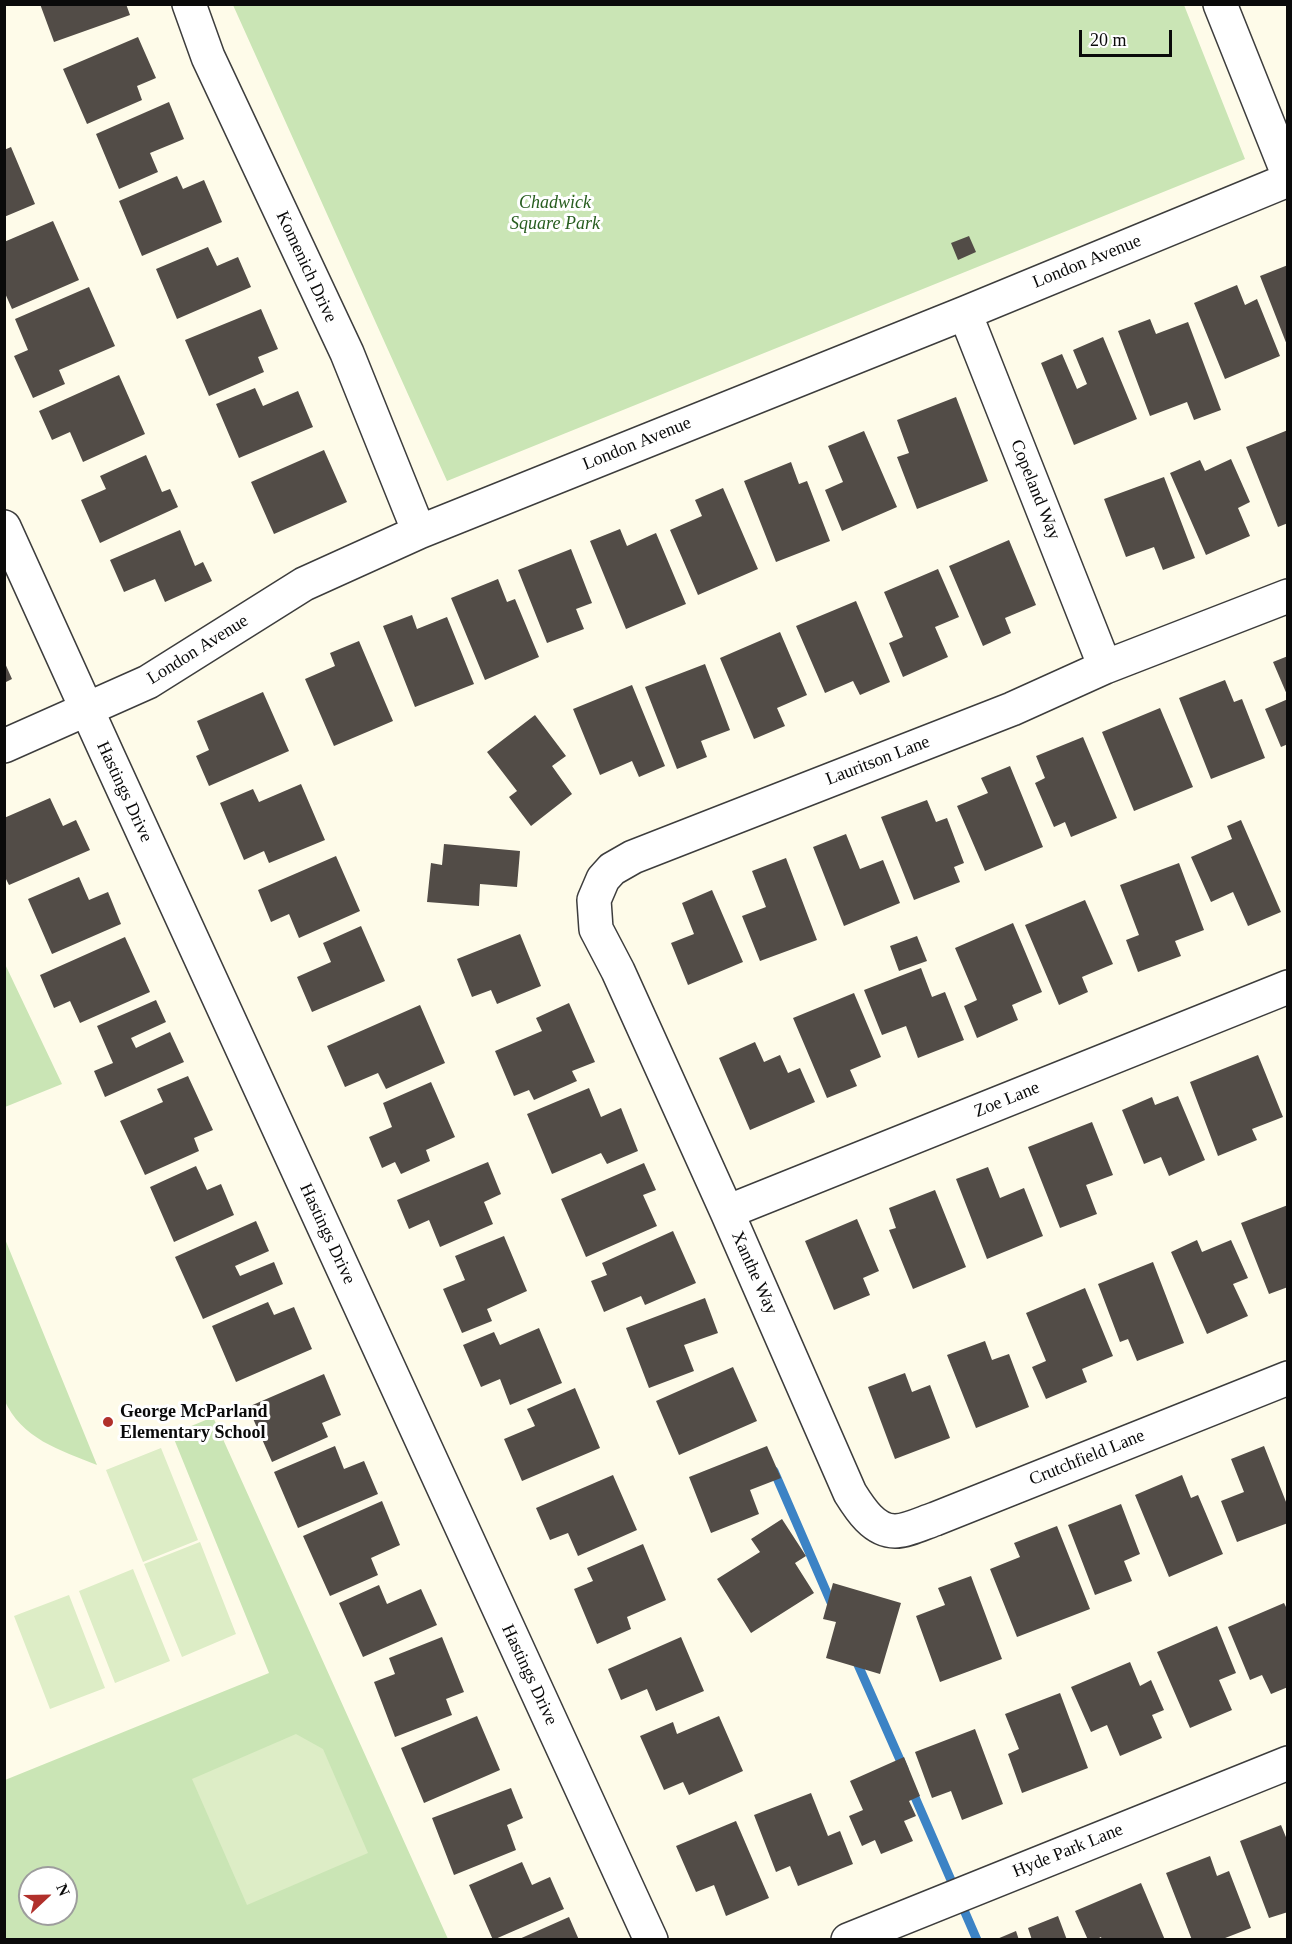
<!DOCTYPE html>
<style>
body{margin:0}
#map{position:relative;width:1292px;height:1944px;overflow:hidden;background:#fefbe9;font-family:"Times New Roman",serif}
canvas{display:block}
.frame{position:absolute;inset:0;border:6px solid #0a0a0a;pointer-events:none}
.north{position:absolute;left:18px;top:1866px;width:60px;height:60px;box-sizing:border-box;background:#fff;border:2px solid #9d9d9d;border-radius:50%;rotate:68deg;font-size:16px;font-weight:700;line-height:24px;text-align:center;color:#0a0a0a}
.north::after{content:'';display:block;margin:auto;width:21px;height:27px;background:#b1302b;clip-path:polygon(50% 0,100% 100%,50% 72%,0 100%)}
.scale{position:absolute;left:1079px;top:30px;width:93px;height:27px;box-sizing:border-box;border:3px solid #0a0a0a;border-top:0;padding-left:8px;font-size:18px;line-height:21px;white-space:nowrap;color:#0a0a0a;-webkit-text-stroke:4px #fff;paint-order:stroke}
</style>
<div id="map">
<canvas width="1292" height="1944"></canvas>
<div class="frame"></div>
<div class="north">N</div>
<div class="scale">20 m</div>
</div>
<script>
const context = document.querySelector('canvas').getContext('2d');
context.lineJoin = 'round';
function fill(path, color) {
  context.fillStyle = color;
  context.fill(path, 'evenodd');
}
function trace(path, color, width, dash) {
  context.strokeStyle = color;
  context.lineWidth = width;
  context.lineCap = dash ? 'butt' : 'round';
  context.setLineDash(dash || []);
  context.stroke(path);
}
function write(font, color, halo, rows, align = 'center') {
  context.font = font + ' "Times New Roman",serif';
  context.lineWidth = 6;
  context.setLineDash([]);
  context.textBaseline = 'middle';
  context.strokeStyle = halo;
  context.fillStyle = color;
  for (const [text, x, y, turn = 0] of rows) {
    context.save();
    context.translate(x, y);
    context.rotate((+turn || 0) * Math.PI / 180);
    context.textAlign = isNaN(turn) ? turn : align;
    if (halo) context.strokeText(text, 0, 0);
    context.fillText(text, 0, 0);
    context.restore();
  }
}
fill(new Path2D(`
 M233,5H1184L1245,159L447,481Z
 M4,962L62,1084L5,1107H4Z
 M4,1239H5L97,1465C60,1450 21,1439 4,1399Z
 M213,1417L448,1939L5,1940V1780L269,1673L172,1434ZM30,1878H66V1914H30Z`), '#cae5b5');
fill(new Path2D(`
 M161,1448L198,1540L143,1562L106,1470Z
 M200,1542L236,1634L182,1657L144,1564Z
 M133,1569L170,1661L115,1683L79,1591Z
 M69,1595L105,1688L50,1709L14,1616Z
 M296,1734L323,1749L368,1853L247,1905L192,1779Z`), '#ddedc6');
trace(new Path2D(`
 M774,1471L833,1607
 M855,1658L904,1769
 M911,1788L977,1940`), '#3c83c5', 9);
fill(new Path2D(`
 M40,4H126L130,15L54,42Z
 M138,37L156,78L137,86L142,100L87,124L63,69Z
 M169,102L184,139L150,153L158,172L119,189L96,134Z
 M11,147L35,204L4,217V150Z
 M177,176L183,189L204,180L222,222L142,256L119,201Z
 M53,221L79,280L12,309L4,291V242Z
 M969,236L976,252L958,260L951,243Z
 M208,247L217,266L238,257L251,287L177,319L156,269Z
 M1288,265V345H1287L1260,276Z
 M1237,285L1245,305L1257,299L1280,356L1225,379L1194,303Z
 M89,287L115,346L59,370L65,384L33,398L14,356L28,350L15,319Z
 M261,309L278,349L258,357L264,372L209,396L185,340Z
 M1150,319L1156,334L1188,322L1221,410L1194,420L1187,402L1150,416L1118,331Z
 M1103,337L1137,419L1074,445L1041,363L1062,354L1077,389L1087,384L1073,350Z
 M119,375L145,434L83,462L70,432L52,440L39,411Z
 M255,388L263,406L298,391L313,427L239,458L216,404Z
 M956,397L988,481L917,509L897,457L909,453L897,420Z
 M1288,430V523L1278,527L1246,447Z
 M864,431L897,507L842,531L825,490L843,482L828,446Z
 M324,450L347,502L274,534L251,482Z
 M146,455L162,492L170,489L178,507L100,543L81,500L106,489L100,476Z
 M1231,459L1250,502L1238,508L1250,536L1206,555L1170,473L1200,460L1205,471Z
 M791,462L799,484L807,481L830,541L776,562L744,481Z
 M1164,477L1195,558L1163,570L1154,547L1126,557L1104,499Z
 M723,488L758,569L698,595L670,530L702,516L695,500Z
 M620,529L627,546L656,533L686,604L626,629L590,541Z
 M180,530L195,566L203,562L212,581L165,602L155,579L124,592L110,560Z
 M1009,540L1036,605L1005,618L1011,633L983,646L949,566Z
 M571,549L592,603L576,609L584,629L547,643L518,570Z
 M938,569L959,617L935,627L948,657L903,677L889,643L903,637L884,592Z
 M498,579L507,602L515,599L539,657L485,680L451,598Z
 M856,601L890,682L860,695L853,681L825,693L796,626Z
 M412,615L417,629L447,617L474,684L415,707L383,626Z
 M780,632L807,695L777,708L785,726L754,739L720,658Z
 M359,641L393,721L334,746L305,679L335,666L330,653Z
 M1288,656V697L1273,662Z
 M4,661L12,679L4,683Z
 M705,664L730,730L701,741L707,757L677,769L645,687Z
 M1225,680L1234,702L1242,699L1265,758L1211,779L1179,698Z
 M632,685L665,766L639,777L632,761L600,775L573,709Z
 M263,692L289,751L209,786L196,756L209,750L197,721Z
 M1288,699V744L1281,747L1265,709Z
 M1160,708L1193,787L1134,811L1102,732Z
 M535,715L566,756L552,766L572,794L531,826L509,797L517,791L487,752Z
 M1083,737L1117,818L1071,837L1065,822L1054,827L1035,783L1045,778L1036,756Z
 M1010,766L1043,847L985,871L957,806L988,793L981,778Z
 M301,784L325,840L269,863L264,851L244,860L220,803L253,789L259,802Z
 M50,798L63,826L76,820L90,850L9,885L4,875V818Z
 M927,800L936,822L947,818L964,863L954,867L960,882L914,900L881,817Z
 M1241,820L1281,912L1248,926L1233,892L1211,902L1191,857L1232,839L1227,826Z
 M846,834L860,869L883,860L900,903L844,926L813,847Z
 M444,844L520,851L517,887L480,884L479,906L427,902L431,863L442,865Z
 M336,856L360,911L299,938L289,914L271,922L258,890Z
 M786,858L817,940L760,961L742,916L766,907L752,871Z
 M1179,863L1204,930L1175,941L1181,956L1138,972L1126,940L1139,935L1120,885Z
 M79,877L89,900L108,892L121,924L52,954L28,899Z
 M712,890L743,962L688,985L671,943L694,934L682,903Z
 M1085,900L1113,964L1082,977L1088,992L1059,1005L1025,925Z
 M1013,923L1042,992L1012,1005L1018,1020L977,1038L964,1006L977,1000L955,948Z
 M361,926L385,981L312,1012L297,977L331,962L323,943Z
 M520,934L541,986L497,1004L491,990L472,997L457,959Z
 M917,936L927,961L899,971L890,946Z
 M125,937L150,992L80,1023L70,1001L54,1008L40,975Z
 M921,968L932,997L945,992L964,1040L918,1058L906,1026L882,1035L864,990Z
 M854,993L881,1057L850,1070L857,1086L827,1098L793,1018Z
 M156,1000L166,1022L131,1038L136,1048L170,1032L184,1062L105,1097L94,1071L113,1063L97,1026Z
 M569,1003L595,1062L572,1071L577,1081L534,1100L529,1090L514,1096L495,1051L542,1031L536,1018Z
 M420,1005L445,1063L386,1089L378,1073L345,1087L327,1046Z
 M755,1042L764,1062L780,1055L788,1073L800,1068L815,1102L750,1130L719,1058Z
 M1258,1055L1283,1117L1252,1129L1257,1140L1218,1156L1190,1082Z
 M188,1076L213,1130L194,1138L199,1151L145,1175L120,1121L163,1102L157,1089Z
 M431,1082L455,1137L426,1150L430,1161L401,1174L395,1162L382,1168L369,1137L392,1127L383,1103Z
 M589,1088L601,1117L621,1108L638,1151L607,1164L601,1153L552,1174L527,1114Z
 M1178,1096L1205,1160L1169,1176L1161,1157L1144,1164L1122,1110L1152,1097L1155,1105Z
 M1092,1122L1113,1175L1086,1185L1097,1214L1060,1228L1028,1147Z
 M488,1162L501,1194L484,1202L493,1224L440,1247L429,1220L409,1229L397,1200Z
 M644,1163L656,1190L643,1195L657,1226L586,1257L561,1199Z
 M196,1166L207,1190L221,1184L234,1215L174,1242L150,1187Z
 M988,1167L1000,1198L1024,1188L1043,1236L987,1259L956,1179Z
 M935,1190L966,1267L913,1289L889,1230L896,1228L889,1208Z
 M1288,1205V1287L1269,1294L1241,1223Z
 M857,1219L879,1271L863,1278L870,1295L834,1310L805,1241Z
 M256,1221L269,1251L235,1266L240,1276L274,1262L283,1284L203,1319L175,1257Z
 M673,1231L696,1283L645,1305L641,1296L604,1312L591,1281L607,1275L602,1263Z
 M504,1236L527,1291L487,1309L492,1321L462,1333L443,1289L465,1280L455,1256Z
 M1197,1240L1202,1252L1231,1240L1248,1278L1233,1284L1248,1316L1207,1334L1171,1252Z
 M1153,1262L1184,1343L1137,1361L1128,1339L1120,1342L1098,1284Z
 M1085,1288L1113,1356L1082,1369L1087,1382L1046,1399L1032,1367L1046,1361L1026,1313Z
 M705,1298L718,1333L684,1345L694,1371L649,1388L626,1328Z
 M268,1302L274,1315L294,1307L312,1349L236,1382L212,1326Z
 M539,1328L562,1383L510,1405L500,1379L481,1387L463,1345L494,1332L500,1345Z
 M985,1341L992,1360L1009,1354L1029,1407L976,1428L947,1355Z
 M733,1367L757,1421L679,1455L656,1401Z
 M905,1373L912,1392L930,1385L950,1438L895,1459L868,1387Z
 M324,1374L341,1415L322,1423L328,1437L272,1462L248,1407Z
 M575,1388L600,1448L522,1481L504,1439L535,1426L527,1409Z
 M335,1446L344,1469L364,1461L378,1494L298,1528L274,1472Z
 M767,1446L781,1478L750,1490L759,1514L711,1533L689,1477Z
 M1264,1446L1288,1507V1523L1237,1542L1221,1501L1244,1492L1231,1459Z
 M613,1475L637,1530L578,1556L568,1533L550,1540L536,1508Z
 M1182,1475L1191,1498L1198,1495L1223,1554L1169,1577L1135,1495Z
 M382,1501L400,1545L371,1558L378,1575L330,1596L303,1536Z
 M1121,1504L1140,1554L1124,1561L1132,1581L1095,1595L1068,1525Z
 M782,1519L806,1556L795,1563L814,1593L751,1633L717,1579L760,1552L751,1539Z
 M1057,1526L1090,1609L1017,1637L990,1569L1020,1557L1014,1543Z
 M643,1544L666,1600L627,1617L631,1629L597,1644L574,1589L593,1581L587,1568Z
 M971,1576L1002,1659L940,1682L916,1616L945,1605L938,1588Z
 M833,1583L901,1603L880,1674L826,1658L836,1622L823,1619Z
 M379,1585L387,1604L421,1589L437,1625L363,1657L339,1603Z
 M1284,1603L1288,1611V1687L1271,1694L1262,1675L1250,1680L1228,1627Z
 M1217,1626L1236,1673L1219,1680L1232,1710L1190,1728L1157,1652Z
 M442,1637L464,1692L446,1699L452,1715L395,1737L374,1682L395,1674L389,1658Z
 M681,1637L704,1691L656,1711L647,1689L621,1700L608,1669Z
 M1130,1662L1140,1686L1151,1680L1164,1710L1152,1715L1162,1738L1120,1756L1107,1725L1091,1732L1071,1687Z
 M1060,1693L1088,1768L1022,1793L1008,1754L1019,1749L1005,1714Z
 M477,1716L500,1770L424,1803L401,1748Z
 M719,1716L743,1771L689,1795L683,1782L664,1790L640,1736L673,1722L677,1734Z
 M975,1729L1003,1804L962,1820L951,1791L932,1798L915,1752Z
 M904,1757L920,1796L909,1801L916,1816L904,1821L913,1841L881,1854L875,1840L862,1846L849,1816L863,1810L850,1781Z
 M511,1788L523,1818L507,1825L516,1850L454,1875L432,1818Z
 M811,1793L828,1836L840,1831L853,1864L798,1886L790,1866L776,1872L754,1815Z
 M736,1821L769,1898L726,1916L714,1885L696,1892L676,1846Z
 M1281,1825L1288,1842V1912L1269,1918L1240,1841Z
 M1210,1856L1217,1876L1229,1871L1251,1928L1220,1940H1192L1166,1873Z
 M522,1862L532,1885L550,1877L564,1909L493,1940L469,1885Z
 M1141,1883L1165,1940H1102L1101,1937L1095,1940H1088L1075,1911Z
 M1058,1916L1067,1940H1032L1028,1928Z
 M569,1917L579,1940H517Z
 M1016,1931L1019,1940H997V1939Z`), '#524c47');
const minor = new Path2D(`
 M189,4L208,57L347,353L419,532
 M1220,4L1288,174
 M965,313L1105,667
 M4,527L108,756L651,1940
 M1288,596L1105,667L1012,709L633,857L612,869L603,879L594,900L596,929L618,971L727,1212L850,1493C860,1509 874,1531 895,1531C907,1531 923,1523 935,1519L1288,1378
 M4,746L148,682L304,584L419,532L965,313L1288,180
 M727,1212L1288,987
 M848,1940L1288,1763`);
trace(minor, '#3d3d3d', 36);
trace(minor, '#fff', 33);
for (const [x, y, r, color] of [
 [108,1422,6,"#b1302b"]
]) {
  const dot = new Path2D();
  dot.arc(x, y, r, 0, 2 * Math.PI);
  context.fillStyle = color;
  context.fill(dot);
  trace(dot, '#fff', 2);
}
write('italic 18px', '#275d1f', '#fff', [
 ["Chadwick",555,203],
 ["Square Park",555,224]
]);
write('18px', '#0a0a0a', '#fff', [
 ["London Avenue",1087,262,-22],
 ["Komenich Drive",306,267,65],
 ["London Avenue",637,444,-22],
 ["Copeland Way",1035,490,68],
 ["London Avenue",198,650,-32],
 ["Lauritson Lane",878,761,-21],
 ["Hastings Drive",124,792,65],
 ["Zoe Lane",1007,1100,-22],
 ["Hastings Drive",327,1234,65],
 ["Xanthe Way",754,1273,66],
 ["Crutchfield Lane",1087,1458,-22],
 ["Hastings Drive",529,1675,65],
 ["Hyde Park Lane",1068,1851,-22]
]);
write('bold 18px', '#0a0a0a', '#fff', [
 ["George McParland",120,1412],
 ["Elementary School",120,1433]
], 'left');
</script>
